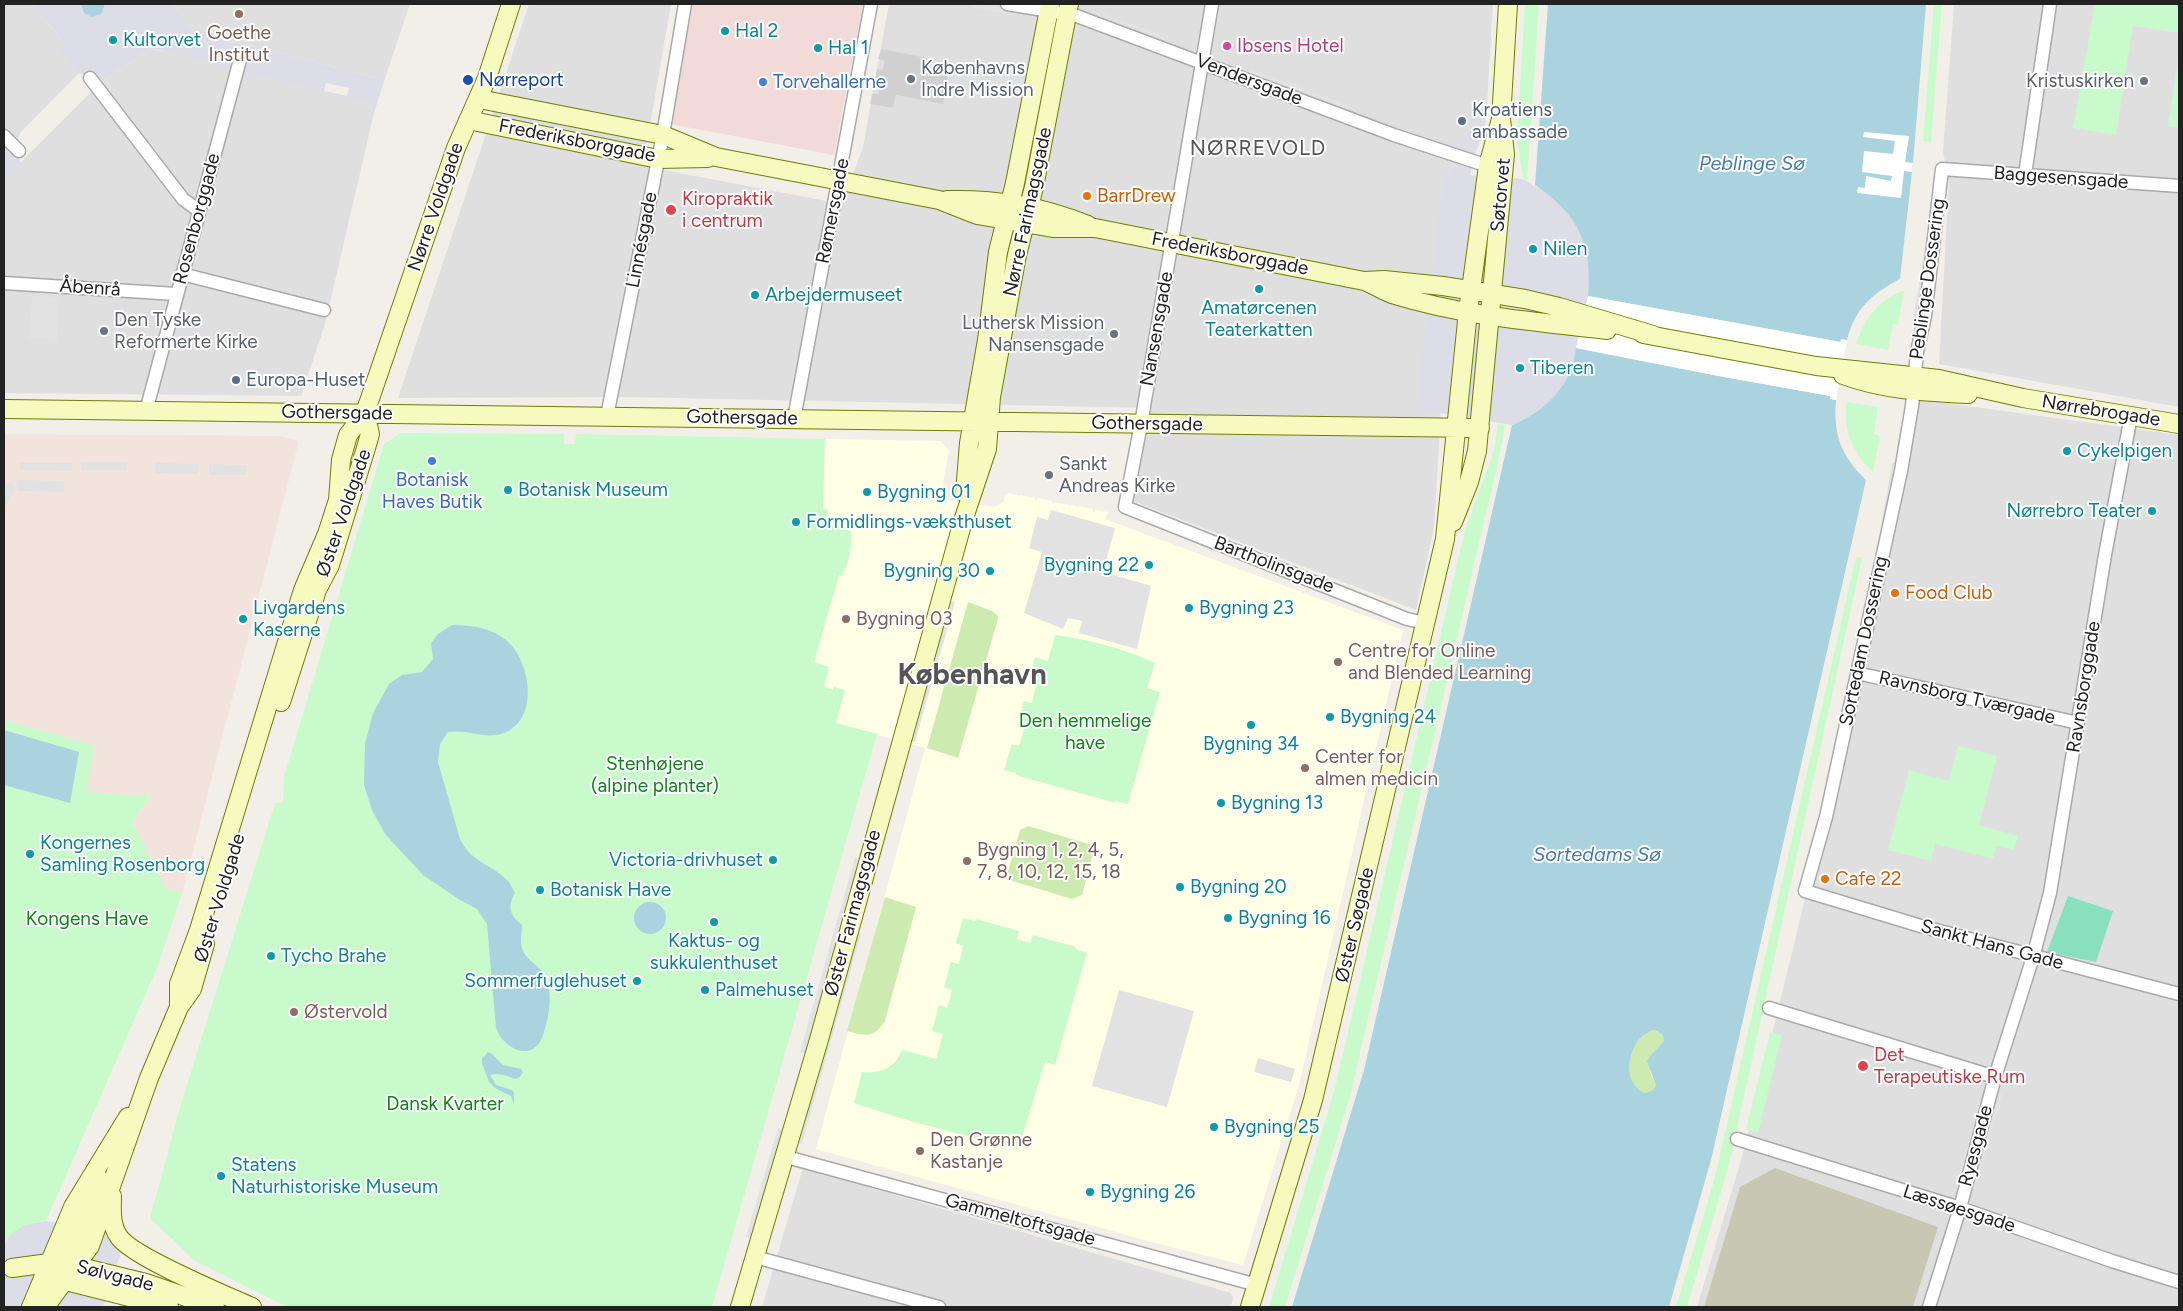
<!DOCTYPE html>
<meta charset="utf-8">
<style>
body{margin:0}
#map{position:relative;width:2183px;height:1311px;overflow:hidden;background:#f2efe9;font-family:Figtree,sans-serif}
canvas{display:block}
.frame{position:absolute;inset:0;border:5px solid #222;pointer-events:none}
</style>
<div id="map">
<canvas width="2183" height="1311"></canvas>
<div class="frame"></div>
</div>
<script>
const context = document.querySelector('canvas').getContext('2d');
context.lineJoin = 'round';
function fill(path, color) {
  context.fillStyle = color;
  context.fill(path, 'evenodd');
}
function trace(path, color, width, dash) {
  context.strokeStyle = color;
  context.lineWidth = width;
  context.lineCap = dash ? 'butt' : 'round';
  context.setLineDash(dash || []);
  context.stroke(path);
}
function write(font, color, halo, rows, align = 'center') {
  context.font = font + ' Figtree,sans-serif';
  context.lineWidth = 4;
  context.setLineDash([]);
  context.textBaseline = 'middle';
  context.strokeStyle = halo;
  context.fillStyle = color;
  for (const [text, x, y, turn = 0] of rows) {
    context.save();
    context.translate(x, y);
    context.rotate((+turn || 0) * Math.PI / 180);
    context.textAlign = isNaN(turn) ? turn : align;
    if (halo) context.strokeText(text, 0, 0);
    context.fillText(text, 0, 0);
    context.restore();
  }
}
fill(new Path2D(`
 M4,4H32L65,44L60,49L79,73L20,133L16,144L4,132Z
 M173,4H410L386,75L379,79L199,32L188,24Z
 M529,4H671L643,166L842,204L863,147L889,4H1493L1486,121L1471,168L1441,413L1434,528L1416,610L1133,501L1151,408L627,397L398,398Z
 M1954,4H2179V407L1939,364L1949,180L1943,152Z
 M150,49L177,54L370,104L374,113L325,324L301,396L4,393V179L101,82Z
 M1917,399L2179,435V1307H1697L1742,1157L1858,682Z
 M803,1168L1231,1293L1233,1298L1231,1307H762Z`), '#e0dfdf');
fill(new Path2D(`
 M693,4H863L834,155L670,124Z`), '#f2dad9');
fill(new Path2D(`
 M825,439L940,441L949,450L940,499L995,507L1004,501L1005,495L1007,496L1008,493L1018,495V498L1020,495L1035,498L1036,501L1037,498L1052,501V504L1054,502L1069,505V507L1071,505L1076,506L1077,509L1078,506L1093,509V512H1095L1096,510L1108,512L1105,519L1403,630L1299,1085L1243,1265L1159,1244L816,1149L925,748L836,723L834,687L833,690L824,687L814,662L839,574L848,530L828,525L823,509Z`), '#ffffe5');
fill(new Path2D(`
 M881,49L927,58L925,70L948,75L943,104L896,95L893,108L870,104L872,94H879V85L874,84L877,69L882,70L885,61L878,59Z`), '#d0d0d0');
fill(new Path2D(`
 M4,434L280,436L299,441L182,893L166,889L135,827L131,824L150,797L85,792L95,746L4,720Z`), '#f3e3dd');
fill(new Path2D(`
 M1775,1168L1938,1227L1913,1307H1704L1740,1187Z`), '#c7c7b4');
fill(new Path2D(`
 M968,602L992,611L998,616L997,622L958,758L927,748Z
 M1028,826L1092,845L1094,849L1082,895L1072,899L1009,880L1007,875L1020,830Z
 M885,897L916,907L885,1021C873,1039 866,1036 847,1031Z
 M1655,1030L1663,1035L1664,1041L1651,1055L1650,1072L1656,1085L1653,1090L1646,1093C1618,1084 1629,1034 1655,1030Z`), '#cdebb0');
fill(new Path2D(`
 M1525,4H1539L1527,180L1523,179L1517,136Z
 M1934,4H1942L1931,142L1923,141Z
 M2095,4H2179V33L2133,26L2116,135L2073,128Z
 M2179,53V128L2168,126Z
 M1904,291L1898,325L1893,324L1888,350L1856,344C1864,320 1879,298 1904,291Z
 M1847,402L1878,407L1874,434L1880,436L1873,472C1854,454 1841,428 1847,402Z
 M1498,424L1505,425L1500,453L1350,1096L1285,1307H1269L1335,1088L1465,530L1494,451Z
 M401,433L564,434V444H575L576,434L825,439L823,509H828L829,525H848V530L851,531C851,545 851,562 842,575H839L814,662L829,667L824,687L833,690L834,687L845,690L836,723L877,734L712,1307H287L194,1260L150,1218L181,1104L275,803H283L284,777L384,444Z
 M1856,557L1862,558L1733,1147L1724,1182L1687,1307H1676L1714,1181Z
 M1055,635C1090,640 1122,648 1155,663L1147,688L1160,692L1128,804L1116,801L1115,803L1016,775V773L1004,770L1012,744L1019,746L1024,729L1017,726L1024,701L1032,703L1036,685L1029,683L1035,657L1048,661Z
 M4,720L95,746L86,792L150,796L131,824L135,827L166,889L182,893L157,968L46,1221C29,1222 14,1229 4,1244Z
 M1958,746L1997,756L1979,825L2018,836L2014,850L1996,846L1993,859L1935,844L1931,861L1888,850L1909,770L1949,781Z
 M963,918L975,921L976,919L1019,931L1017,939L1030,943L1033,935L1076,947L1075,949L1087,953L1055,1065L1045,1062L1018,1150L900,1118L854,1103L862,1072C881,1074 895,1068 902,1050L936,1059L943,1034L932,1031L939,1005L947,1008L952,990L944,987L951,962L959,964L963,946L956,943Z
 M1770,1032L1782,1035L1758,1133L1746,1129Z`), '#c8facc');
fill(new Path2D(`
 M2068,896L2113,911L2096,962L2047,952Z`), '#88e0be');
fill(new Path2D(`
 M974,4H979L1018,11L1017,16L973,8Z
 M1099,12L1168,37L1167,41L1098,16Z
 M1250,69L1350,106L1349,110L1248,72Z
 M1242,82L1276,94L1274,100L1240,87Z
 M1927,235H1931L1916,327L1912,326Z
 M32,296L60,297L57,340L29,338Z
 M796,356L802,357L794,397L789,395Z
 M81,462H127V470H81Z
 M20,463H72V471L20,470Z
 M156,463L198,464V474L155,473Z
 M1892,463H1895L1883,533L1880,532Z
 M209,464L246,465V475H209Z
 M16,480L64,481V492L17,491Z
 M12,482L15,492L8,500L4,524V486Z
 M1051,510L1115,528L1103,572L1151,586L1137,649L1079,633L1082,621L1068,618L1063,629L1024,613L1042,552L1029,548L1037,517L1048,520Z
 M941,598L955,602L915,742L911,741Z
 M855,857L867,861L849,930L861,934L802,1144L790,1140L761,1241L746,1237L778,1128L791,1130L813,1056L800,1052Z
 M1119,990L1194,1011L1167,1107L1092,1086Z
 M1258,1058L1295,1069L1291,1082L1254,1072Z
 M1999,1093L2003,1095L1976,1186H1972Z
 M1982,1097L1986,1098L1958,1191L1955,1190Z`), '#e2e2e2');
fill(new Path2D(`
 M32,4H173L188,24L199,32L379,79L386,75L374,113L370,104L155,49H150L101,82L79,73L59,49L65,44ZM326,83L349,88L347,96L324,91Z
 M505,112L600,125L596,145L503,123ZM537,120L560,124L559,130L535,126ZM573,124L595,129L593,140L571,136Z
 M1483,120L1485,121L1483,134L1473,158L1448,148L1451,142L1480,125Z
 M4,129L11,136L21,164L4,182Z
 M1455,160L1472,167L1470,175L1523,179L1554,197L1569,213L1580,232L1588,252L1590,274L1588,296L1575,357L1569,374L1561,389L1546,405L1525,419L1512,425L1416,409L1444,174H1451Z
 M46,1221L111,1231L122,1250L103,1307H4V1244L12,1233L25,1225Z`), '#dddde8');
fill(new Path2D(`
 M81,4H105L101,14L92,17L84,13Z
 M1548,4H1926L1913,163L1900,279C1872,294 1855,308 1847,340H1841V342L1588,296C1593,245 1578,214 1535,185Z
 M1576,348L1724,377L1831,396V399L1836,400C1833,435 1841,456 1866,480L1711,1160L1669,1307H1292L1364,1070L1512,425C1546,411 1572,385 1576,348ZM1655,1030L1663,1035L1664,1041L1651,1055L1647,1061L1656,1085L1653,1090L1646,1093C1618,1084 1629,1034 1655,1030Z
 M452,625C473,625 494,628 509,643C532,665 539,723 501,734C484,739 467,729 448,732L440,744L438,762L460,839C471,862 489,863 506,879C510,882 512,888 515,893C507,906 510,916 522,925C522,932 520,942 522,948C524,958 536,964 542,971C555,988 549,1020 542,1038C531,1063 503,1048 496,1028L487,924L477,909L460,900L423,875L385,834L372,810L364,785L365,744L373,713L389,684L402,675L422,672L433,659L431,643L438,634Z
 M4,730L79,752L70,803L4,785Z
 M634 918a16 16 0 1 1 32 0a16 16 0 1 1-32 0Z
 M488,1052L492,1054L503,1065L521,1069L523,1072L519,1078L515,1079C508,1076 497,1072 490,1075L496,1085L512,1090L514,1093V1104L511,1096L495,1088L489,1082L482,1063V1059Z`), '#aad3df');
fill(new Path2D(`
 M1864,132L1909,136L1905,162L1913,163L1912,172L1904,171L1901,198L1857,193L1858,187L1865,188L1866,176L1891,181L1892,176L1862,172L1864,151L1893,154L1895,141L1863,137Z
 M1588,296L1840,342L1841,339L1847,340L1836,400L1830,399V396L1724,377L1576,348Z`), '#fff');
const street = new Path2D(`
 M1007,4L1074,15L1394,135L1488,166
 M1212,4L1141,424L1125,507L1407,619L1425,623
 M90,78L183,199L199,211
 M4,136L19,151
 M2025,175L2050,4
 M2179,186L1942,169L1925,316L1917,352L1912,406L1901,471L1826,817L1805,891L1924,927L2179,994
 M182,274L324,310
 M4,283L176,294
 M146,411L241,56
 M607,416L663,135L685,4
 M794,419L871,4
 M1857,673L2078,723
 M1769,1008L1995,1077
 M1737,1139L1960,1208L2112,1261L2179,1282
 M783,1156L1257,1285
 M755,1257L939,1307
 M1929,1307L1960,1208L1995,1077L2033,957L2050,893L2105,555L2131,416`);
const secondary = new Path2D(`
 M479,99L663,135L716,157L939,200L977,215L1053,228H1095L1364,281L1384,280L1443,286L1525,299L1559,307L1653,335
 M468,120L658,159L708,158
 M947,200C998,199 1041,206 1088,225
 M1367,282C1376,286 1385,292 1395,295C1463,316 1537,322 1607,330
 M1643,334L1816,366L1939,379L2023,398L2179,424
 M1843,375C1883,390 1926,392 1968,394
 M4,409L1480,428
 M965,493L969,443L987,340L998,252L1015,183L1050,4
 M1453,522L1469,482L1477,451L1505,154L1501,119L1508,4
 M281,702L317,590L330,565L366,448L370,434L365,413
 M179,1007V984L199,930L303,590L327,534L338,500L341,460L348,435L365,413L456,148L487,78L511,4
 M112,1196C112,1209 110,1224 119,1237C133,1257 225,1295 252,1307
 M12,1268L49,1263L76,1266L146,1283L215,1307
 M65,1272L67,1264L99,1179
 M54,1278L169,1307
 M31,1307L73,1207L128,1117
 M45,1307L90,1246L149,1078L179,1007L192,989L205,944
 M740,1307L818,1043L963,521L987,449L991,397L1017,255L1034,187L1069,4
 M1250,1307L1313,1100L1445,539L1468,311L1488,166L1501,119`);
trace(street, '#a9a9a9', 15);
trace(secondary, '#707d05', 20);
trace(street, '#fff', 12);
trace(secondary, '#f7fabf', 18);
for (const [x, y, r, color] of [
 [239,14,5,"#8d6e63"],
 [725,31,5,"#0f9aa8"],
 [113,40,5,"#0f9aa8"],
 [1227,46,5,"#d1479c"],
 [818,48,5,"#0f9aa8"],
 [911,79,5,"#6b7280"],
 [468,80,6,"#1a4fb4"],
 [2144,81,5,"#6b7280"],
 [763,82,5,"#3f7fe0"],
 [1462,121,5,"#5c6f8a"],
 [1087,196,5,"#e8710a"],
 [671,210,6,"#e0444e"],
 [1533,249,5,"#0f9aa8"],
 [1259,289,5,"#0f9aa8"],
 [755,295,5,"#0f9aa8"],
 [104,331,5,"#6b7280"],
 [1114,334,5,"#6b7280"],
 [1520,368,5,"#0f9aa8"],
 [236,380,5,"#5c6f8a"],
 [2067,451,5,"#0f9aa8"],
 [432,461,5,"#3f7fe0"],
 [1049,475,5,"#6b7280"],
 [508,490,5,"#0f9aa8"],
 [867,492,5,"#0f9aa8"],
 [2152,511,5,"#0f9aa8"],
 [796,522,5,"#0f9aa8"],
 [1149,565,5,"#0f9aa8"],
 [990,571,5,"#0f9aa8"],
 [1895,593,5,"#e8710a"],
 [1189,608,5,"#0f9aa8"],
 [243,619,5,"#0f9aa8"],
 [846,619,5,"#8d6e63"],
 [1338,662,5,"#8d6e63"],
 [1330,717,5,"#0f9aa8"],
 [1251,725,5,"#0f9aa8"],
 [1305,768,5,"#8d6e63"],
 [1221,803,5,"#0f9aa8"],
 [30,854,5,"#0f9aa8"],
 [773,860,5,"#0f9aa8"],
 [967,861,5,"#8d6e63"],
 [1825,879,5,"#e8710a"],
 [1180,887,5,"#0f9aa8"],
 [540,890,5,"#0f9aa8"],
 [1228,918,5,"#0f9aa8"],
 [714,922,5,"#0f9aa8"],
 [271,956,5,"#0f9aa8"],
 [637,981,5,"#0f9aa8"],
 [705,990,5,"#0f9aa8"],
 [294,1012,5,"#8d6e63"],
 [1863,1066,6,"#e0444e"],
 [1214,1127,5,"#0f9aa8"],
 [920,1151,5,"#8d6e63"],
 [221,1176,5,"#0f9aa8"],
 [1090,1192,5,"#0f9aa8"]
]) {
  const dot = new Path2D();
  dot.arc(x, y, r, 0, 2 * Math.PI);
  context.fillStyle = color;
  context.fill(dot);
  trace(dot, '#fff', 2);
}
write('19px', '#0d838f', '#fff', [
 ["Hal 2",735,31],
 ["Kultorvet",123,40],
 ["Hal 1",828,48],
 ["Nilen",1543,249],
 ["Arbejdermuseet",765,295],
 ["Amatørcenen",1259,308,"center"],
 ["Teaterkatten",1259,330,"center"],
 ["Tiberen",1530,368],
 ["Cykelpigen",2077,451],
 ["Botanisk Museum",518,490],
 ["Bygning 01",877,492],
 ["Nørrebro Teater",2142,511,"right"],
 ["Formidlings-væksthuset",806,522],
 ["Bygning 22",1139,565,"right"],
 ["Bygning 30",980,571,"right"],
 ["Livgardens",253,608],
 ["Kaserne",253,630],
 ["Bygning 23",1199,608],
 ["Bygning 24",1340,717],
 ["Bygning 34",1251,744,"center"],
 ["Bygning 13",1231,803],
 ["Kongernes",40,843],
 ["Samling Rosenborg",40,865],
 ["Victoria-drivhuset",763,860,"right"],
 ["Bygning 20",1190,887],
 ["Botanisk Have",550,890],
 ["Bygning 16",1238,918],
 ["Kaktus- og",714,941,"center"],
 ["sukkulenthuset",714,963,"center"],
 ["Tycho Brahe",281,956],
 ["Sommerfuglehuset",627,981,"right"],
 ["Palmehuset",715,990],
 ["Bygning 25",1224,1127],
 ["Statens",231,1165],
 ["Naturhistoriske Museum",231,1187],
 ["Bygning 26",1100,1192]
], 'left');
write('19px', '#785e54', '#fff', [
 ["Goethe",239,33,"center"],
 ["Institut",239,55,"center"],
 ["Bygning 03",856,619],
 ["Centre for Online",1348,651],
 ["and Blended Learning",1348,673],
 ["Center for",1315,757],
 ["almen medicin",1315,779],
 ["Bygning 1, 2, 4, 5,",977,850],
 ["7, 8, 10, 12, 15, 18",977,872],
 ["Østervold",304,1012],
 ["Den Grønne",930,1140],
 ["Kastanje",930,1162]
], 'left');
write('19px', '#b23c85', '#fff', [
 ["Ibsens Hotel",1237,46]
], 'left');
write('19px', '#5b616d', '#fff', [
 ["Københavns",921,68],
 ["Indre Mission",921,90],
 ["Kristuskirken",2134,81,"right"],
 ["Den Tyske",114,320],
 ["Reformerte Kirke",114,342],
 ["Luthersk Mission",1104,323,"right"],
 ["Nansensgade",1104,345,"right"],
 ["Sankt",1059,464],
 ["Andreas Kirke",1059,486]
], 'left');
write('19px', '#164399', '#fff', [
 ["Nørreport",479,80]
], 'left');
write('19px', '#222', '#fff', [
 ["Vendersgade",1249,80,21],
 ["Frederiksborggade",577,141,11],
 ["Baggesensgade",2061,178,4],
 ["Søtorvet",1501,195,-85],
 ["Nørre Voldgade",436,207,-71],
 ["Rømersgade",833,211,-79],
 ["Nørre Farimagsgade",1028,212,-78],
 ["Rosenborggade",197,219,-75],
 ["Linnésgade",642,240,-79],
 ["Frederiksborggade",1230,254,11],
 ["Peblinge Dossering",1928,279,-82],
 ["Åbenrå",90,288,4],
 ["Nansensgade",1157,329,-80],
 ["Nørrebrogade",2101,411,9],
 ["Gothersgade",337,413,1],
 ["Gothersgade",742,418,1],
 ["Gothersgade",1147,424,1],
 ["Øster Voldgade",344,513,-71],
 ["Bartholinsgade",1274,565,21],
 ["Sortedam Dossering",1864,641,-78],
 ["Ravnsborggade",2084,687,-81],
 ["Ravnsborg Tværgade",1967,698,13],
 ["Øster Voldgade",220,898,-73],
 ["Øster Farimagsgade",853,913,-75],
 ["Øster Søgade",1355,925,-77],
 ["Sankt Hans Gade",1992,945,15],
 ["Ryesgade",1976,1146,-75],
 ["Læssøesgade",1959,1209,18],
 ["Gammeltoftsgade",1020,1220,15],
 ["Sølvgade",115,1276,14]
]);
write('19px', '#366cbe', '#fff', [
 ["Torvehallerne",773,82],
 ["Botanisk",432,480,"center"],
 ["Haves Butik",432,502,"center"]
], 'left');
write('19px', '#4e5e75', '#fff', [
 ["Kroatiens",1472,110],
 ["ambassade",1472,132],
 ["Europa-Huset",246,380]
], 'left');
write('19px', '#c56008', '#fff', [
 ["BarrDrew",1097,196],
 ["Food Club",1905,593],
 ["Cafe 22",1835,879]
], 'left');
write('19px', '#be3a42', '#fff', [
 ["Kiropraktik",682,199],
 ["i centrum",682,221],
 ["Det",1874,1055],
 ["Terapeutiske Rum",1874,1077]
], 'left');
write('19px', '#0c8416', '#fff', [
 ["Den hemmelige",1085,721],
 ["have",1085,743],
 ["Stenhøjene",655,764],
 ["(alpine planter)",655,786],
 ["Kongens Have",87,919],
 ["Dansk Kvarter",445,1104]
]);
write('italic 20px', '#4a7aab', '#fff', [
 ["Peblinge Sø",1752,164],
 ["Sortedams Sø",1597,855]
]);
context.letterSpacing = '1px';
write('21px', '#555', '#fff', [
 ["NØRREVOLD",1258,149]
]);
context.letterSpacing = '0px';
write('bold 29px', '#555', '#fff', [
 ["København",972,676]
]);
</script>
